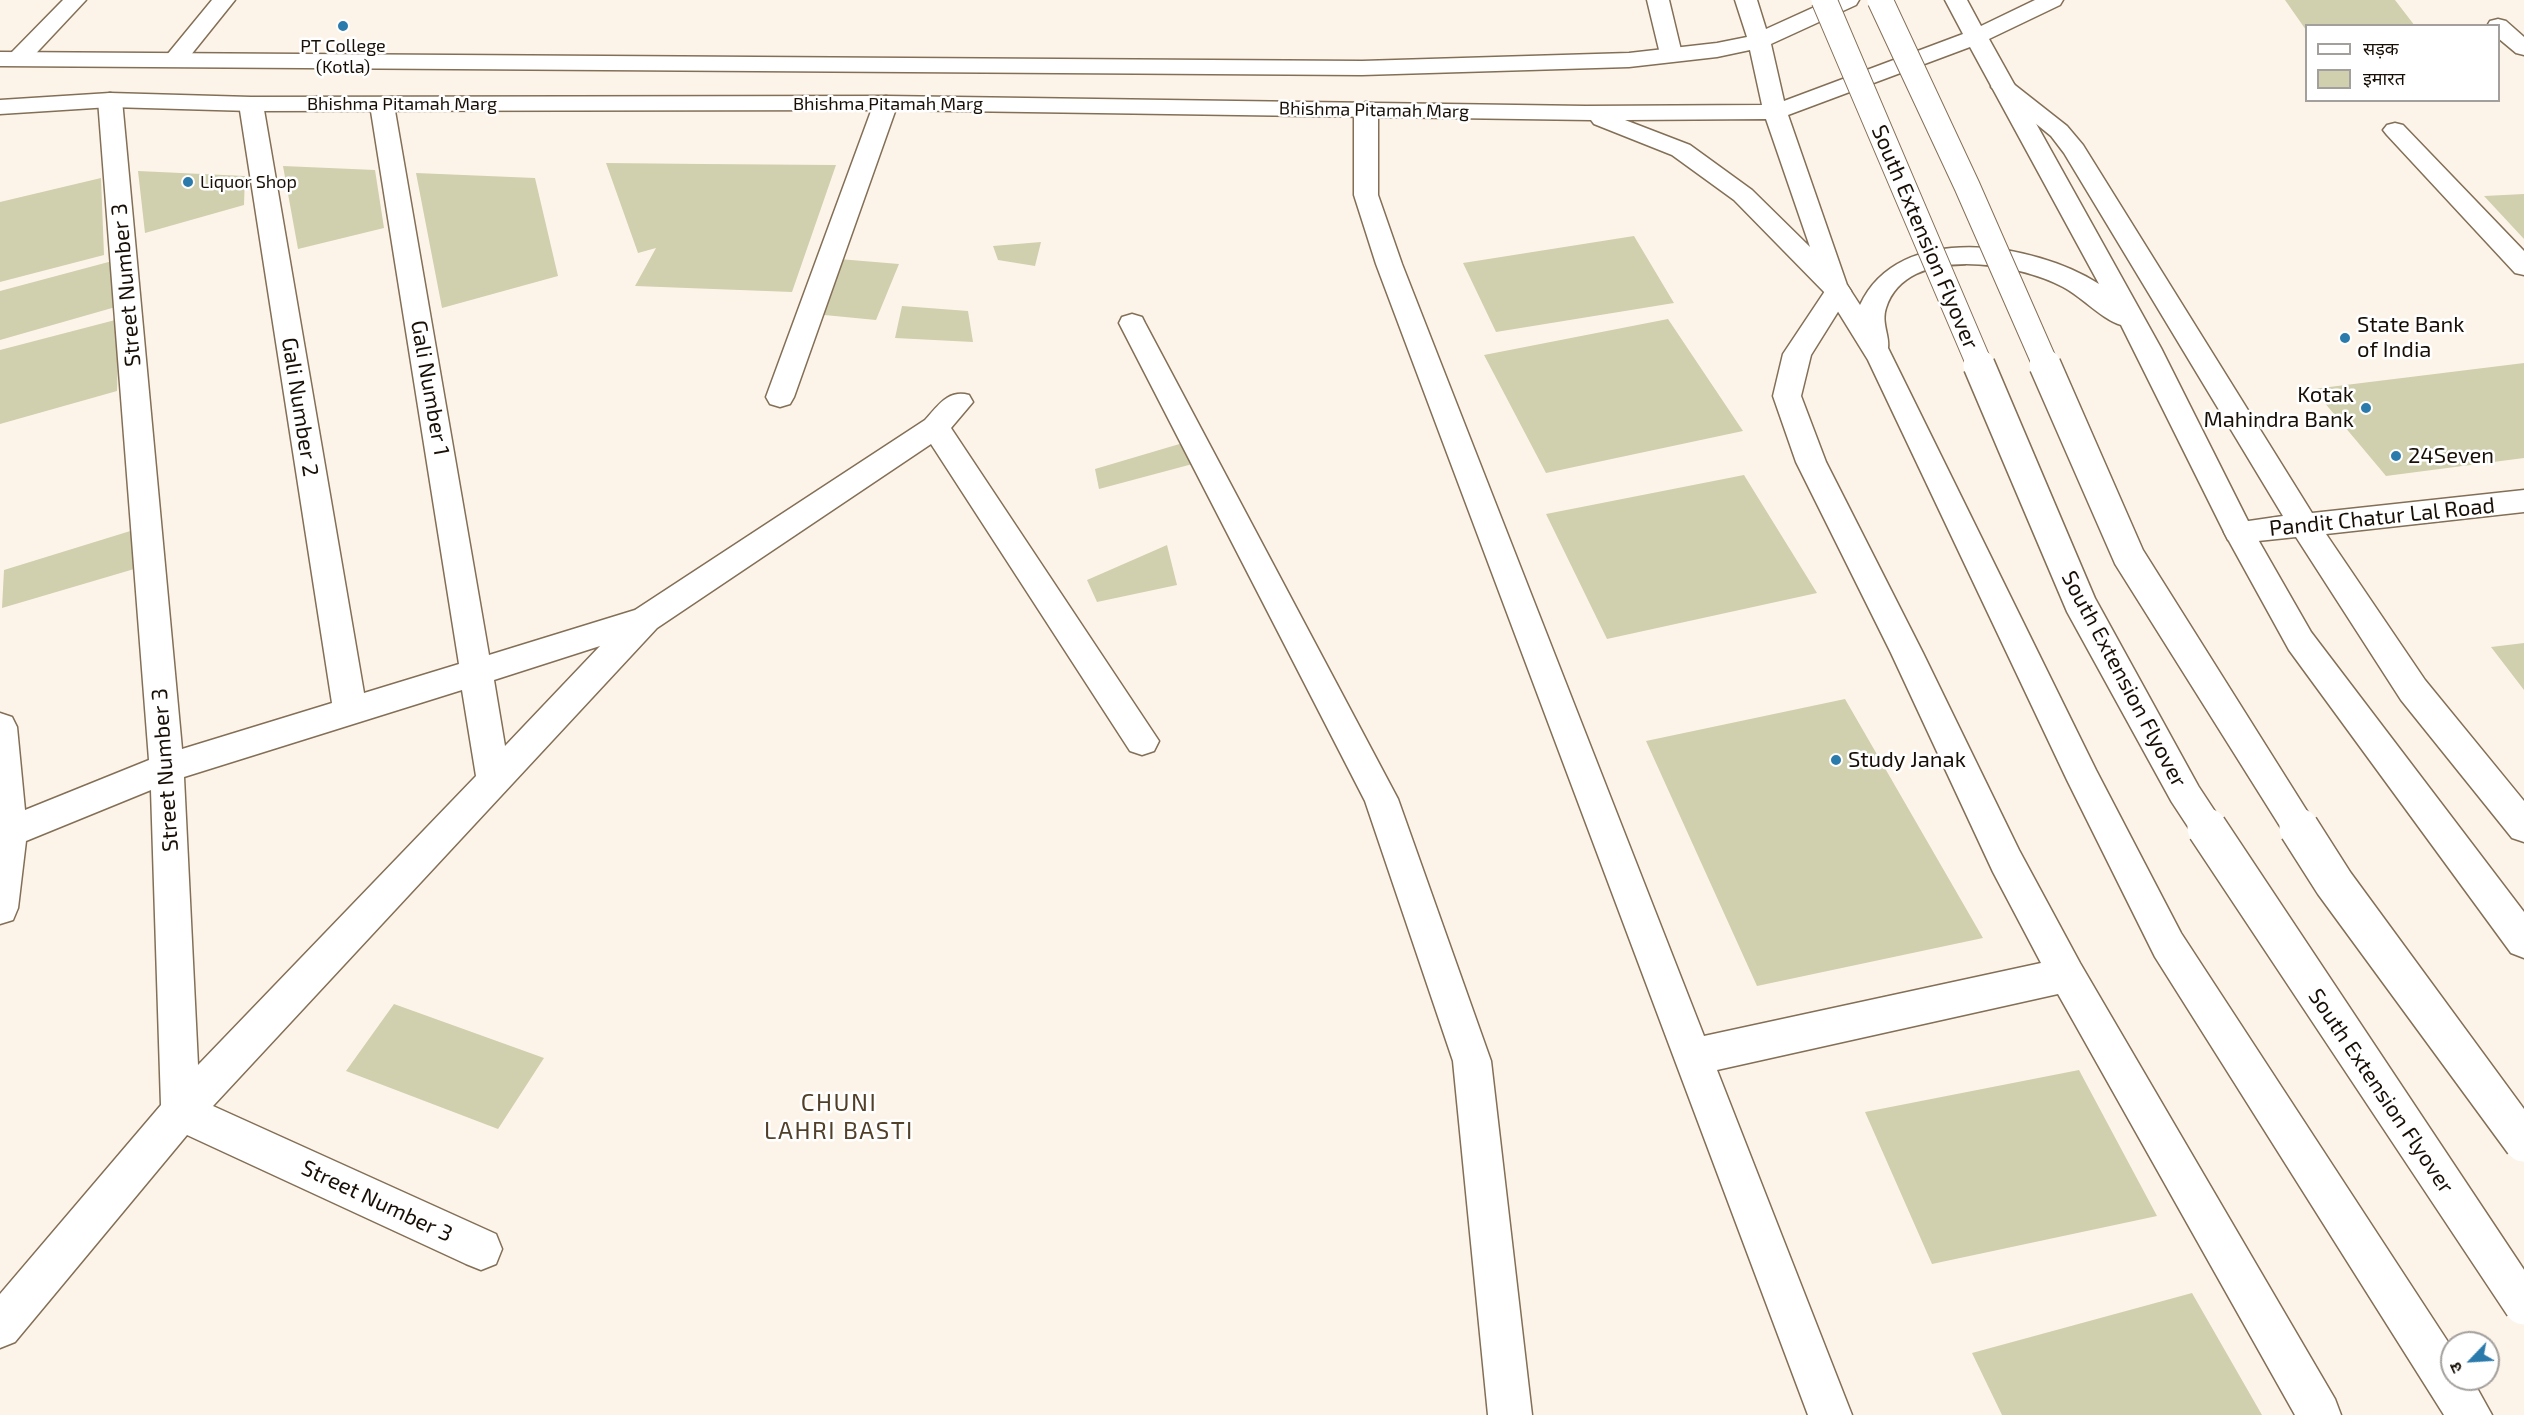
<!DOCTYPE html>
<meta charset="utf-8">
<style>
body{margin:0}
#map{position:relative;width:2524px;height:1415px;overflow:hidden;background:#fdf4e9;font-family:"Exo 2","Noto Sans Devanagari",sans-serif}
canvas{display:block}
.legend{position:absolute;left:2305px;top:24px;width:195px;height:78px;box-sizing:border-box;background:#fff;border:2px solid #a39f9c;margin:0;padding:8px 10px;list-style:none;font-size:18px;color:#181007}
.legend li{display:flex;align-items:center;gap:12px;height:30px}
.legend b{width:30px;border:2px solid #a39f9c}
.north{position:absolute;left:2440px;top:1331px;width:60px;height:60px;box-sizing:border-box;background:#fff;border:2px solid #a39f9c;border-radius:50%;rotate:245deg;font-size:16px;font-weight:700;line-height:24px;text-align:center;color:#181007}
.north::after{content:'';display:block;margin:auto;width:21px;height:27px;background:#2b7aac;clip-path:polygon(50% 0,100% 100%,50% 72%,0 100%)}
</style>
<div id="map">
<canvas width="2524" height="1415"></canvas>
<ul class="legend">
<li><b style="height:8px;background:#fff"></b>सड़क</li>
<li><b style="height:16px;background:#d0cfae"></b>इमारत</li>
</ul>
<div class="north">उ</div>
</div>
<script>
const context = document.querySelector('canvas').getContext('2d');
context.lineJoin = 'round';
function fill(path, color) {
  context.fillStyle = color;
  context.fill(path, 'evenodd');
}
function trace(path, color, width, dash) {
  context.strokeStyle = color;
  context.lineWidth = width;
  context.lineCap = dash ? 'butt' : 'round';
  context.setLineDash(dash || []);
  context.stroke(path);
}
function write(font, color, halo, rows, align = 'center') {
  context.font = font + ' "Exo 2",sans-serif';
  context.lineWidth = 5;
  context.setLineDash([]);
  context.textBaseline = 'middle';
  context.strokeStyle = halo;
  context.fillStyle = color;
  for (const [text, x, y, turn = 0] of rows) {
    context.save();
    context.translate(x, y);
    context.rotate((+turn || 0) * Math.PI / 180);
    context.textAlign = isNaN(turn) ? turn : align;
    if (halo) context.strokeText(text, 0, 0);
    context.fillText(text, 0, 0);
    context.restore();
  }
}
fill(new Path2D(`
 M2285,0H2395L2415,26H2306V30Z
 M606,163L704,164L836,165L792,292L635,286L656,248L638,253Z
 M283,166L375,170L384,228L298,249Z
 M138,171L245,176L244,205L145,233Z
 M416,173L535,178L558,276L442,308Z
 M101,178L104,255L0,282V202Z
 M2524,194V239L2484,196Z
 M1634,236L1674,303L1496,332L1463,263Z
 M1041,242L1035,266L998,260L993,246Z
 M839,259L899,264L876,320L814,314Z
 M116,260L119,306L0,340V291Z
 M902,306L968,311L973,342L895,338Z
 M119,319L117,391L0,424V350Z
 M1668,319L1743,431L1546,473L1484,355Z
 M2524,363V458L2386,476L2313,389Z
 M1193,440L1200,462L1099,489L1095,469Z
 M1744,475L1817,593L1607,639L1546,514Z
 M140,528L141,567L2,608L4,570Z
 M1167,545L1177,585L1097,602L1087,580Z
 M2524,643V690L2491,647Z
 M1845,699L1983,938L1757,986L1646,741Z
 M394,1004L544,1058L498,1129L346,1071Z
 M2079,1070L2157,1216L1932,1264L1865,1112Z
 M2192,1293L2262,1415H2002L1972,1353Z`), '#d0cfae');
const minor = new Path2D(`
 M63,0H86L26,64H10L7,59L10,54Z
 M212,0H235L182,66H166L163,61L166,56Z
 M1647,0H1669L1682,54L1679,59H1663L1660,54Z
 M2498,19L2506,21L2524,37V55L2516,53L2498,38V26H2487L2490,21Z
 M2003,80L2011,82L2067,126L2083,145L2312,513L2524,490V512L2326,534L2425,680L2524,801V842L2512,838L2401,700L2296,537L2239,543L2228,540L2224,532L2228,524L2283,516L2064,153L2051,136L1991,87L1995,82Z
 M110,93L118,95L122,100L182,749L332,703L239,104L243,99H259L263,104L364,693L459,664L370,105L374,100H390L394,105L489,655L635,610L925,420C938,406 948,389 969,395L973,402L951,428L1159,741L1154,751L1142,755L1130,751L931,444L657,628L213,1106L496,1234L502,1249L496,1264L481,1270L466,1264L187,1135L15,1342L0,1348V1294L161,1105L151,790L26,841L18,908L13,920L0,924V713L12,717L17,727L25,810L149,760L98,100L102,95ZM600,646L505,746L494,680ZM462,690L476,776L198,1065L184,777Z
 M886,96L894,98L898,103L794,397L790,404L780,407L770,404L766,397L874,103L878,98Z
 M1366,102L1374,104L1378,109V195L1402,264L1704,1036L2041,963L1993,872L1891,653L1796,462L1773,396L1783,354L1829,285L1838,282L1847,285L1851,291L1811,355L1801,396L1826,462L1923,653L2019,850L2080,963L2335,1399L2341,1415H2295L2058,994L1717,1070L1852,1415H1808L1376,264L1354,195V109L1358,104Z
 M2395,123L2403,125L2524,251V275L2515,273L2387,135L2383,130L2387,125Z
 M1132,314L1142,317L1145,323L1398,799L1491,1061L1532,1415H1488L1453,1061L1365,801L1119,323L1122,317Z`);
const major = new Path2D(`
 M1735,0H1757L1766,29L1830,0H1859L1856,5L1771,44L1784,101L1963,34L1945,0H1967L1981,26L2035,0H2063L2060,5L1989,39L2161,348L2252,529L2311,632L2524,912V958L2511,953L2289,650L2224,532L2121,325C2103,320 2082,297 2063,287C2018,263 1907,243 1886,308C1881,323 1890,336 1888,348L2096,770L2181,933L2452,1348V1379H2472L2492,1415H2444L2155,957L2067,780L1868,360L1829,297L1734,200L1672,155L1594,124L1591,120L886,110L251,111L110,107L0,114V100L110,93L251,97L886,96L1586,106L1762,105L1750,50L1717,57L1629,67L1362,75L0,66V52L1362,61L1629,53L1717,43L1747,37ZM1970,47L2099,284C2035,243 1899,220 1860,305L1847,285L1788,115ZM1766,119L1810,247L1752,190L1690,145L1625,120Z`);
trace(minor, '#836f56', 3);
trace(major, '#836f56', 3);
fill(minor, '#fff');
fill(major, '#fff');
const majorBridgeFar2 = new Path2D(`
 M1824,0L1980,366
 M1880,0L1967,186L2046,366`);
const majorBridgeFar1 = new Path2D(`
 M1979,365L2081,605L2185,794L2208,829
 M2045,365L2129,557L2300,829`);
const majorBridge = new Path2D(`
 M2207,828L2524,1305
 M2299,828L2334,883L2524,1142`);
trace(majorBridgeFar2, '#836f56', 27, []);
trace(majorBridgeFar1, '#836f56', 34, []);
trace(majorBridge, '#836f56', 42, []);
trace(majorBridgeFar2, '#fff', 25);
trace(majorBridgeFar1, '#fff', 31);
trace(majorBridge, '#fff', 39);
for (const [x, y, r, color] of [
 [343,26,6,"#2b7aac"],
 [188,182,6,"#2b7aac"],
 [2345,338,6,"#2b7aac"],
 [2366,408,6,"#2b7aac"],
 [2396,456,6,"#2b7aac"],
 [1836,760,6,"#2b7aac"]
]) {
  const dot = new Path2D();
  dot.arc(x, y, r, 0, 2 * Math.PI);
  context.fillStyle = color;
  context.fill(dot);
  trace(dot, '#fff', 2);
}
write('18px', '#181007', '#fff', [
 ["PT College",343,46],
 ["(Kotla)",343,67],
 ["Liquor Shop",200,182,"left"]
]);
write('18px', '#181007', '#fff', [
 ["Bhishma Pitamah Marg",402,104],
 ["Bhishma Pitamah Marg",888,104],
 ["Bhishma Pitamah Marg",1374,110,1]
]);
write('22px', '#181007', '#fff', [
 ["South Extension Flyover",1925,237,67],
 ["Street Number 3",126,285,-95],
 ["Gali Number 1",430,388,80],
 ["Gali Number 2",300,407,81],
 ["Pandit Chatur Lal Road",2382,517,-6],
 ["South Extension Flyover",2124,679,62],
 ["Street Number 3",165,770,-94],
 ["South Extension Flyover",2381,1091,56],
 ["Street Number 3",377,1201,25]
]);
write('22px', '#181007', '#fff', [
 ["State Bank",2357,325],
 ["of India",2357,350],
 ["Kotak",2354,395,"right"],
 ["Mahindra Bank",2354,420,"right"],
 ["24Seven",2408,456],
 ["Study Janak",1848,760]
], 'left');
context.letterSpacing = '1.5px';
write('24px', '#513f28', '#fff', [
 ["CHUNI",839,1103],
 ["LAHRI BASTI",839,1131]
]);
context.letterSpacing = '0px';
</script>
